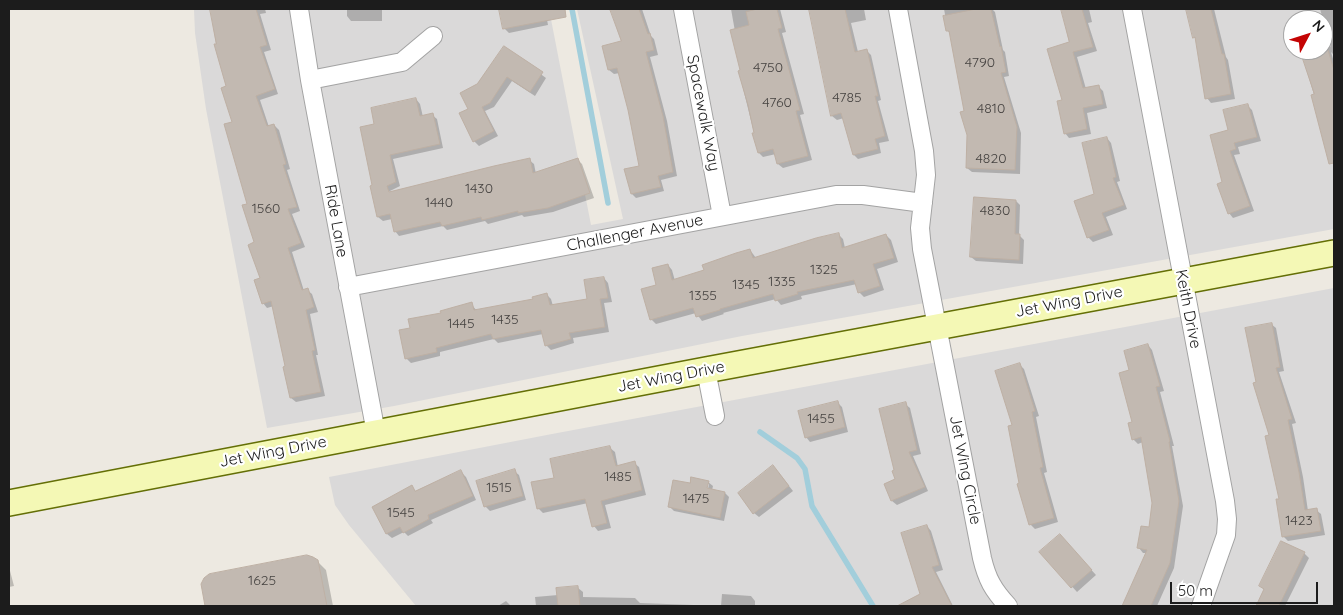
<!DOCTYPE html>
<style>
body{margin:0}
#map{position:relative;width:1343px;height:615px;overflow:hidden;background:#ede9e1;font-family:Quicksand,sans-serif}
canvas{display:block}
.frame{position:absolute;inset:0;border:10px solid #1c1c1c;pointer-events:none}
.north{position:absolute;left:1283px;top:10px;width:50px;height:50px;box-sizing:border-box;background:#fff;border:1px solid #a4a4a4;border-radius:50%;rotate:50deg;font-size:14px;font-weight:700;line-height:20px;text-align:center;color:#1c1c1c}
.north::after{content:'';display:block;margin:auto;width:18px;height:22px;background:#c40404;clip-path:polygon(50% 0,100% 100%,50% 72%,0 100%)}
.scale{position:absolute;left:1170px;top:582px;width:148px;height:22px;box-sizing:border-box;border:2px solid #1c1c1c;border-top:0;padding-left:6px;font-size:15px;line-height:18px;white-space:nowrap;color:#1c1c1c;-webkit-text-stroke:4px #fff;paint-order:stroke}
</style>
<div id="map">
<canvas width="1343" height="615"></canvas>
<div class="frame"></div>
<div class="north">N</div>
<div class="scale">50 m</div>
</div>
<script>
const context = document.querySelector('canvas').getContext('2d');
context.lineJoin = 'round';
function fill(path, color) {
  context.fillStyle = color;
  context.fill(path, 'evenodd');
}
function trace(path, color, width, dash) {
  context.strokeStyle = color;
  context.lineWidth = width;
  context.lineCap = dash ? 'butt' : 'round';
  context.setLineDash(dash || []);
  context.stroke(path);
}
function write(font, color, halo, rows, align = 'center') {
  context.font = font + ' Quicksand,sans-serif';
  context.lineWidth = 4.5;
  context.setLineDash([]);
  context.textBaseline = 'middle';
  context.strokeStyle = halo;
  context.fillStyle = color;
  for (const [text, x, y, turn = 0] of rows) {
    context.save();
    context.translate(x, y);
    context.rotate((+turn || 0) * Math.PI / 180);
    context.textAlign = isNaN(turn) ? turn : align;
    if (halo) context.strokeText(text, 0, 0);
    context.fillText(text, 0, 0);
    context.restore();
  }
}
fill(new Path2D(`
 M194,9H549L591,225L623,219L577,9H1334V229L742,336L394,406L267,428L206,109L195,33ZM1293,20H1323V50H1293Z
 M1334,288V606H416L349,525L335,505L329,477L552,434Z`), '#dad9d9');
fill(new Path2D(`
 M211,9H265L266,13L260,14L271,50L264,52L278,94L260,100L269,127L274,125L279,130L290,169L287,170L300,211L292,214L305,247L292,252L304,291L307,290L312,294L318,312L310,314L318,355H316L325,396L296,402L291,398L287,367L274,306L267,308L263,303L262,279L256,243L228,87Z
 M347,9H382V21H351L347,16Z
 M500,9H545L548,25L509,33L504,28Z
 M611,9H642L651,36L654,39L658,55L650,57L667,121L677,176L661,180L664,191L636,198L632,194L626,170L640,167L629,110L620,73L614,74L609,70L603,47L622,42Z
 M731,9H780L786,32L782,33L804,114L800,115L812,160L783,168L778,164L776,154L763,157L759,153L739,72L742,71Z
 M815,9H864L866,20L851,23L858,52L866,50L871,55L881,100L878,101L889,141L879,143L881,153L858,159L854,155L844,118L837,120L832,116Z
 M944,9H992L995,12L1003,50L1005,52L1009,76L1004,77L1021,133L1020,174L972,172L967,168L969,135L951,34L948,31Z
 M1062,9H1089L1092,22L1088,23L1097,51L1077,57L1086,89L1098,86L1103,91L1107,108L1087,113L1091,134L1069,138L1065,133L1063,101L1071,43Z
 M1187,9H1214L1226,57L1228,60L1235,99L1211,103L1207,98L1196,39L1194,37Z
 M1320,9H1334V55L1331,52L1334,62V142L1328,143L1301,50H1323V42H1325L1331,47Z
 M504,47L546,78L535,96L512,81L494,107L485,111L498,136L479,146L474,141L470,109L478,85Z
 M416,99L420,104L423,117L432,115L437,119L443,148L393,159L400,186L386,193L529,160L534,164L536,174L577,159L582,164L594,198L553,212L524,217L522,215L488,224L485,221L447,230L443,226L399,236L395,231L392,219L383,221L378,217L374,186L376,125Z
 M1247,105L1252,110L1261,141L1238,147L1240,154L1234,155L1254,211L1233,218L1229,213L1224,183L1230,131Z
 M1107,138L1111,143L1120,181L1117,182L1127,209L1106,217L1113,235L1093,242L1088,237Z
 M1016,201L1020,205L1019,235L1024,240L1023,264L976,261L971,257Z
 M838,234L843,239L845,248L886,235L891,240L898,262L877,269L884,290L864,297L859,292L857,284L801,296L802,299L781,305L776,299L723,313L724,314L702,321L696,313L656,324L651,319L658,285L668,265L672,270L675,281L705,271L750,250L756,258Z
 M604,278L608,283L612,302L604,303L609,332L573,338L574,343L551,350L546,345L543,334L498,343L494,339L440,352V356L411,363L406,358L412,329L442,314L471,304L477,311L534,300L547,295L551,299L553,306L589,300Z
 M1271,324L1276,328L1284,371L1279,372L1296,423L1292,424L1303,477L1308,511L1316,510L1321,514L1325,535L1288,541L1283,536L1281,500L1271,436L1257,382Z
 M1148,345L1152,350L1164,391L1160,392L1174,446H1172L1183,506L1174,568L1157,606H1129L1125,603L1147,553H1143L1139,548L1150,528L1154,503L1143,442L1138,444L1133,439L1134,423L1131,371Z
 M1019,364L1024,369L1039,416L1036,417L1047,472L1044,473L1058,522L1035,529L1030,524L1021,484L1014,426Z
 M837,402L842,407L848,432L810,442L806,437Z
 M905,404L910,408L921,454L913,456L928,491L897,505L892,501L885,484L897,479Z
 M610,448L615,452L618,467L634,463L639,467L646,495L605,505L611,528L598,531L594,526L588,503L543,513L538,508L556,478Z
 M514,471L519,475L526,500L490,511L485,506Z
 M461,472L466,477L476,500L431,520L433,523L408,536L404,532L392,538L387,534L373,507L412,487L416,492Z
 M778,472L793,491L759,517L754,513Z
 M708,482L713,486L712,490L725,493L729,497L724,521L674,511L669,506L691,485ZM707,484H709L707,495L705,494Z
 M927,526L931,531L943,570L936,572L953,606H924L919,596L922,595Z
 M1064,540L1096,575L1077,592L1041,552Z
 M1304,553L1309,558L1285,606H1257L1265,591L1261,586Z
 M317,561L326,570L333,606H206L202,584Z
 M9,567L14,586L9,587Z
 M578,588L583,592V597L635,598L640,603L721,606L722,594L751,596L755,601V606H536L535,597L558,595Z
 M506,601L511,606H498Z`), '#0003');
trace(new Path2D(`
 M572,9L608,203
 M760,432L797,458L805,469L812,506L873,606`), '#a2cedb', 5.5);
const building = new Path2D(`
 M210,9H256L267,45L260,47L275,89L256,96L267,126L274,124L286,164L283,165L297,207L288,209L301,243L288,248L302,290L308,288L314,307L306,310L315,350L312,351L321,392L290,398L283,367L285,366L271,301L262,304L254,280L260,278L248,245L254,242L242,205L247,204L224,124L232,122L221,88L226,86L214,44H216Z
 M499,9H565L566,17L503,29Z
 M610,9H639L648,34L650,33L654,50L646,52L663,116L673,172L658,176L661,187L631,194L624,169L639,166L628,110L617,68L608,70L602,46L621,41Z
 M758,9H777L782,28L778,29L800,110L796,111L808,156L777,164L773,149L758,153L752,133H754L748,105L738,71L740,70L730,30L749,25L746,12Z
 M809,9H845L855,52L867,49L878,96H875L885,136L875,139L878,149L853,155L841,113L831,116Z
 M976,9H991L1000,47L1001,46L1006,72L1001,73L1017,127L1015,170L966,168L967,135L960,112L964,111L949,31H946L943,16Z
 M1061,9H1082L1093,47L1073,52L1083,88L1099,85L1103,104L1083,108L1087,129L1064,134L1057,101L1062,100L1047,49L1069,42Z
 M1186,9H1211L1222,54H1224L1231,94L1205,99L1195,37L1193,38Z
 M504,46L543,72L530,92L507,77L490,103L482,107L494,131L473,142L459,113L468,109L460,93L477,84Z
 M1300,50H1328L1334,70V163L1329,164L1311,95L1314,94Z
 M416,98L420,116L433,113L440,144L390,155L396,182L387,186L389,192L494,166L530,158L533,173L578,158L590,193L548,208L518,213V211L482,220L481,217L442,226L440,222L394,232L390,214L377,217L370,186L372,185L360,127L374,124L371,108Z
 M1248,104L1257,137L1234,143L1236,149L1230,151L1250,206L1228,214L1217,184L1222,182L1210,135L1228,130L1223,110Z
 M1107,137L1116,177L1113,178L1124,205L1102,213L1109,230L1087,238L1074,201L1094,194L1082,143Z
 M974,197L1016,200L1015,234H1020L1019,260L970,257Z
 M839,233L842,248L886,234L894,258L873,264L880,286L858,293L854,280L797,292L798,294L775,301L773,294L720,309V310L696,317L693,308L650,320L641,289L656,285L652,268L668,264L672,280L704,270L702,265L736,253L750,249L753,258L816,238Z
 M604,277L608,298L600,299L605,327L569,333L571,339L545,346L541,330L493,339L491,334L436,348L437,352L405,359L399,330L410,328L408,319L441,313L440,311L472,302L474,310L533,299L532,297L547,293L550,305L587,299L584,280Z
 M1272,323L1280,367L1276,368L1292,419L1288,420L1299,472L1305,510L1317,508L1321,531L1282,537L1276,499H1279L1265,436L1269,435L1253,383L1256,382L1245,328Z
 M1148,344L1160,386L1156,387L1170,441L1169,442L1179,501L1170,563L1151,606H1122L1147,550L1137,548L1141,526L1149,527L1152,503L1141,437L1132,440L1128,423L1132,422L1119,373L1129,370L1124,351Z
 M1020,363L1035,411L1032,412L1043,467L1040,468L1054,518L1029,525L1017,484L1019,483L1008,426L1012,425L995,371Z
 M838,401L845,427L805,438L798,411Z
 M906,402L917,450L909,452L925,487L891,501L884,484L895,479L892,471L894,470L879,409Z
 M610,446L616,466L635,461L642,490L601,501L607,523L592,527L585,499L537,509L531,482L554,478L550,459Z
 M773,465L789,486L753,514L738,493Z
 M515,469L523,496L484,507L476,481Z
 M461,470L473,496L428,515L429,519L403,533L400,527L386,534L372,507L412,485L415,491Z
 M691,477L709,481L707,488L725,492L720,518L668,507L673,480L690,483Z
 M927,525L939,565L932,567L952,606H897L920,594L901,533Z
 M1060,534L1092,570L1071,588L1039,552Z
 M1281,541L1305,552L1279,606H1256L1264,589L1259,586Z
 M307,555L313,557L318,560L327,606H205L201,584L204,578L209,574Z
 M578,586L580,606H558L556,588Z`);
fill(building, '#c2b9b1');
trace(building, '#beb0a4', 1);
const minor = new Path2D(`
 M299,9L310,80L376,433
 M683,9L722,216
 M898,9L924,151L926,175L920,228L922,249L982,558C987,579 993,590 1008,606
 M1132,9L1225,501L1227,519L1226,535L1201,606
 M310,80L402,62L433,36
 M348,287L836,195H863L923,203
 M706,370L715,416`);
const secondary = new Path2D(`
 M9,503L706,370L1334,253`);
trace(minor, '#a3a3a3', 20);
trace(secondary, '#646f06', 28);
trace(minor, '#fff', 18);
trace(secondary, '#f4f8b5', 25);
write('14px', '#464341', null, [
 ["4790",980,63],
 ["4750",768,68],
 ["4785",847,98],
 ["4760",777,103],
 ["4810",991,109],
 ["4820",991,159],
 ["1430",479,189],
 ["1440",439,203],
 ["1560",266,209],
 ["4830",995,211],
 ["1325",824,270],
 ["1335",782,282],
 ["1345",746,285],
 ["1355",703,296],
 ["1435",505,320],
 ["1445",461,324],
 ["1455",821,419],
 ["1485",618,477],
 ["1515",499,488],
 ["1475",696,499],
 ["1545",401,513],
 ["1423",1299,521],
 ["1625",262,581]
]);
write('16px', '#1c1c1c', '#fff', [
 ["Spacewalk Way",703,113,79],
 ["Ride Lane",336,221,80],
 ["Challenger Avenue",635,233,-11],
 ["Jet Wing Drive",1069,302,-11],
 ["Keith Drive",1188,309,79],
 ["Jet Wing Drive",671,377,-11],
 ["Jet Wing Drive",273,452,-11],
 ["Jet Wing Circle",965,470,79]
]);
</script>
